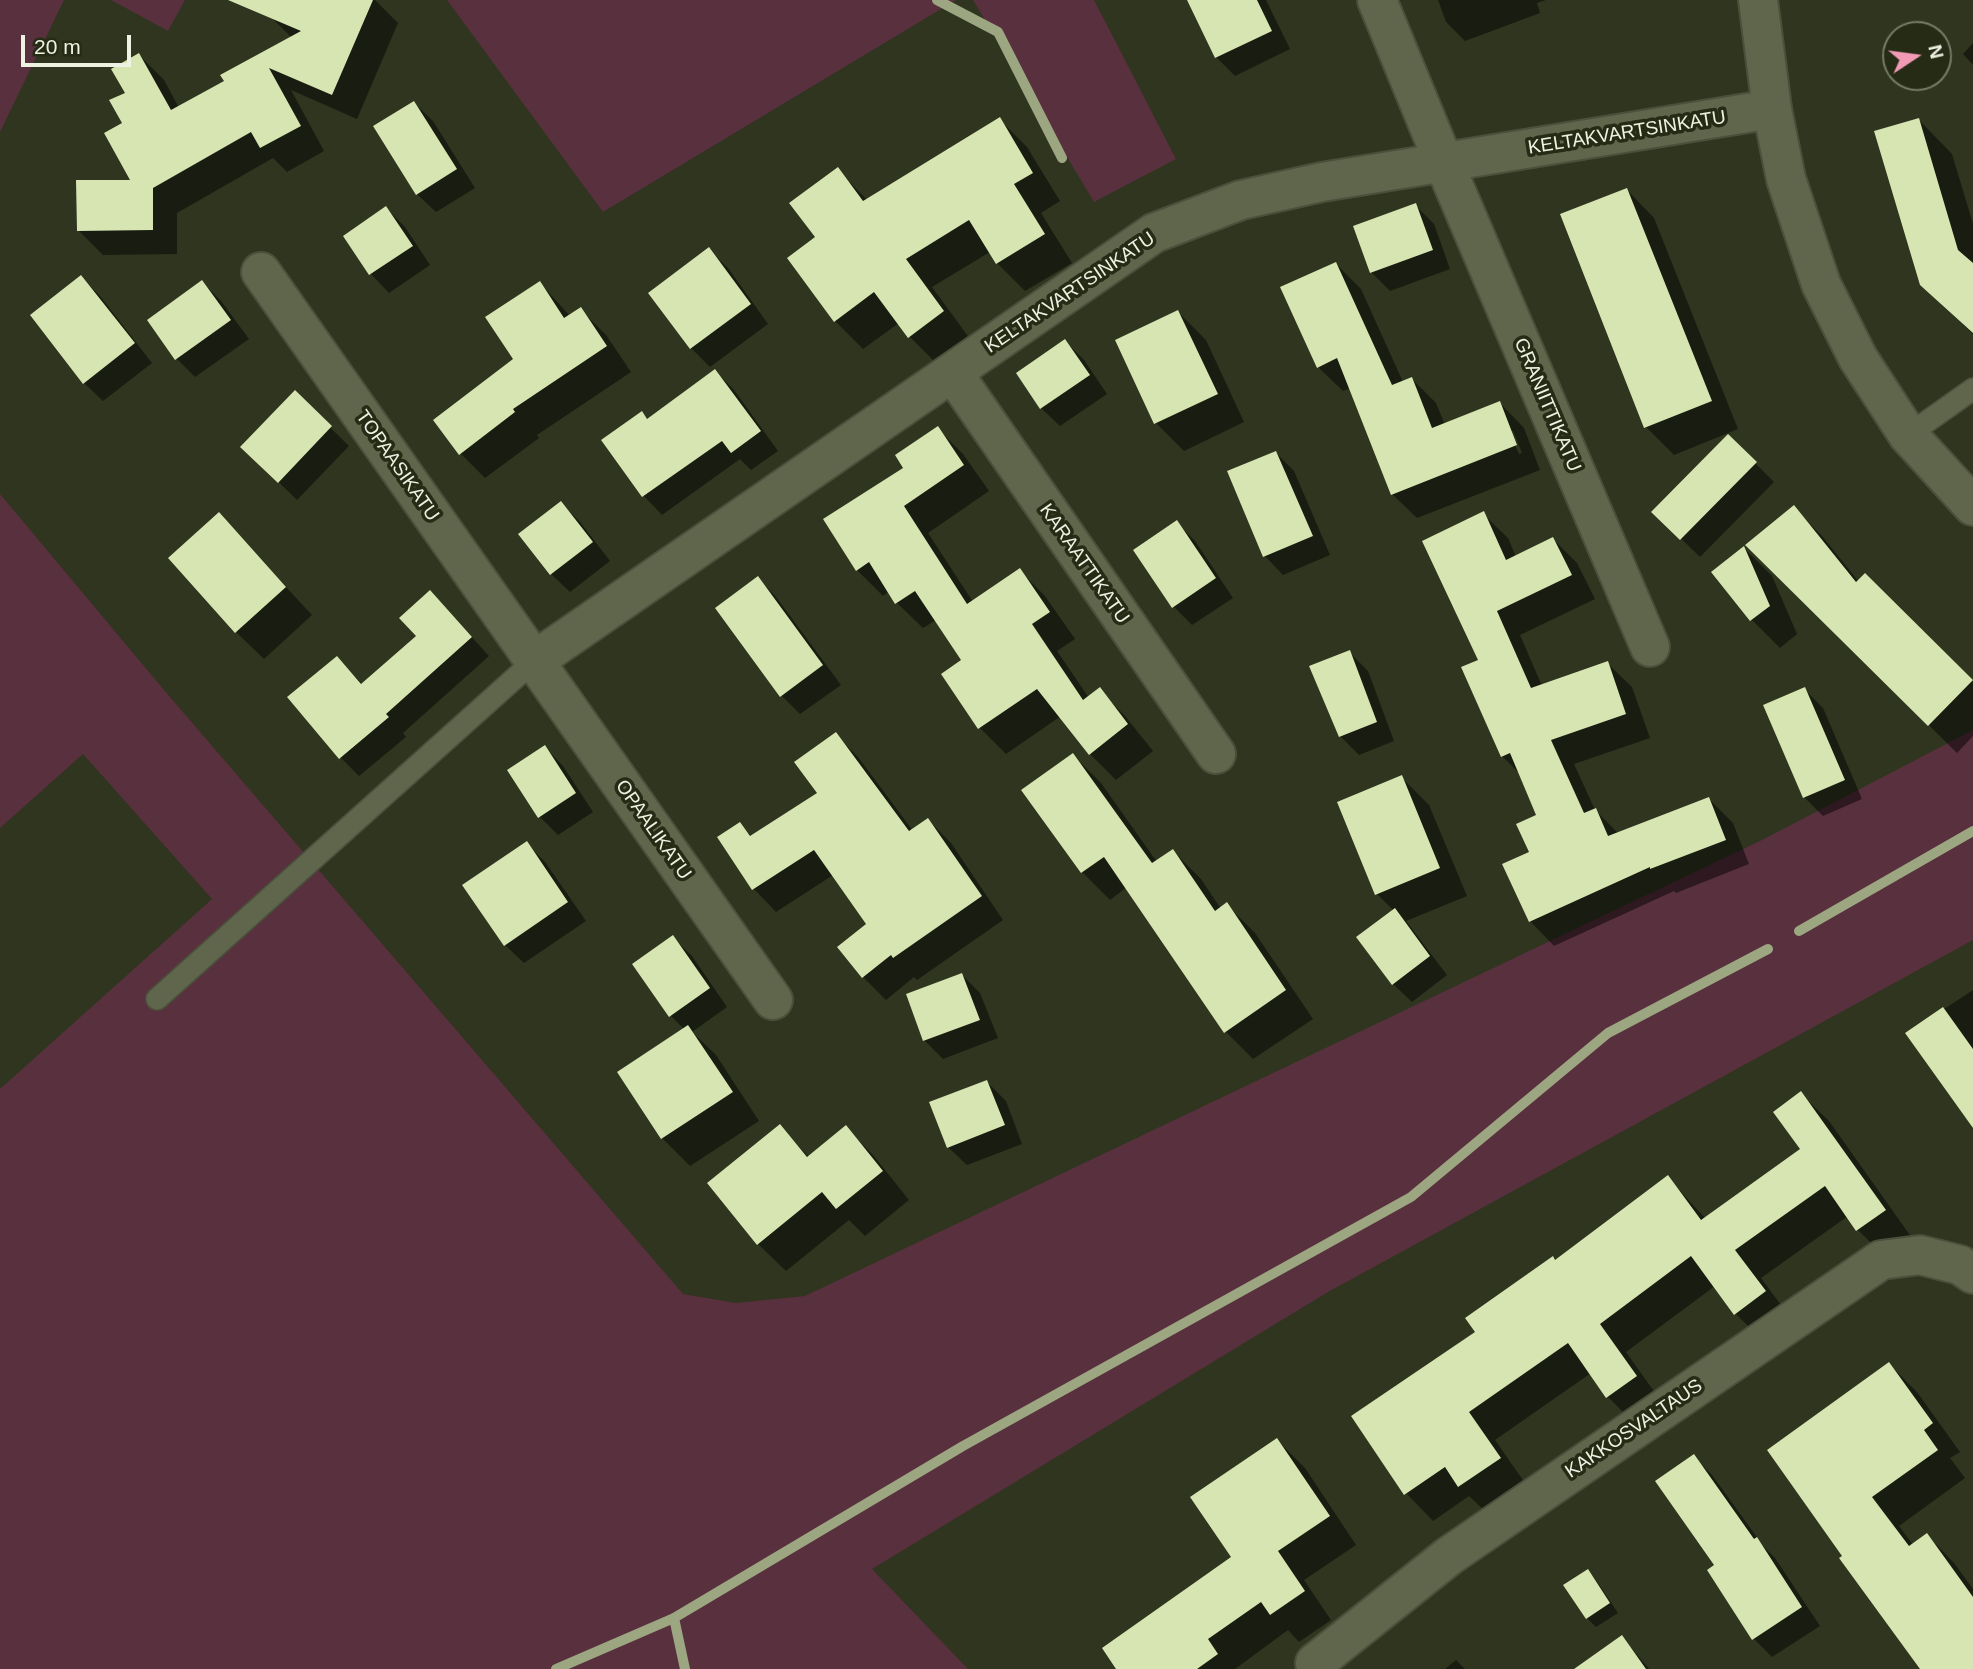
<!DOCTYPE html>
<style>
body{margin:0}
#map{position:relative;width:1973px;height:1669px;overflow:hidden;background:#2f351e;font-family:Helvetica,sans-serif}
canvas{display:block}
.north{position:absolute;left:1882px;top:21px;width:70px;height:70px;box-sizing:border-box;background:#252b14;border:2px solid #757b67;border-radius:50%;rotate:77deg;font-size:19px;font-weight:700;line-height:28px;text-align:center;color:#edf2e3}
.north::after{content:'';display:block;margin:auto;width:24px;height:32px;background:#f09ab5;clip-path:polygon(50% 0,100% 100%,50% 72%,0 100%)}
.scale{position:absolute;left:21px;top:35px;width:110px;height:32px;box-sizing:border-box;border:4px solid #edf2e3;border-top:0;padding-left:9px;font-size:21px;line-height:24px;white-space:nowrap;color:#edf2e3;-webkit-text-stroke:5px #252b14;paint-order:stroke}
</style>
<div id="map">
<canvas width="1973" height="1669"></canvas>
<div class="north">N</div>
<div class="scale">20 m</div>
</div>
<script>
const context = document.querySelector('canvas').getContext('2d');
context.lineJoin = 'round';
function fill(path, color) {
  context.fillStyle = color;
  context.fill(path, 'evenodd');
}
function trace(path, color, width, dash) {
  context.strokeStyle = color;
  context.lineWidth = width;
  context.lineCap = dash ? 'butt' : 'round';
  context.setLineDash(dash || []);
  context.stroke(path);
}
function write(font, color, halo, rows, align = 'center') {
  context.font = font + ' Helvetica,sans-serif';
  context.lineWidth = 7;
  context.setLineDash([]);
  context.textBaseline = 'middle';
  context.strokeStyle = halo;
  context.fillStyle = color;
  for (const [text, x, y, turn = 0] of rows) {
    context.save();
    context.translate(x, y);
    context.rotate((+turn || 0) * Math.PI / 180);
    context.textAlign = isNaN(turn) ? turn : align;
    if (halo) context.strokeText(text, 0, 0);
    context.fillText(text, 0, 0);
    context.restore();
  }
}
fill(new Path2D(`
 M0,0H64L0,132Z
 M111,0H185L168,31Z
 M447,0H956L603,212Z
 M973,0H1094L1176,159L1094,202Z
 M0,494L164,690L683,1294L736,1303L805,1296L1762,840L1973,730V940L1328,1292L872,1569L968,1669H0V1089L212,899L83,754L0,828Z`), '#59303d');
fill(new Path2D(`
 M280,0H375L398,23L357,119L291,90L324,151L287,172L273,158L177,213V254L103,255L78,230L133,182L124,123L127,94L139,55L164,80L179,108L226,82L292,38L272,18Z
 M1189,0H1266L1290,49L1235,76L1216,57Z
 M1438,0H1546L1537,3L1540,13L1465,41L1446,22Z
 M1973,43V65L1963,54Z
 M414,103L433,121L475,188L436,212L417,194Z
 M999,119L1027,147L1060,201L1041,213L1072,263L1025,291L997,263L990,252L932,287L970,339L937,364L909,336L899,323L863,349L835,321L789,258L817,238L838,170L867,200Z
 M1919,120L1952,154L1973,224V334L1921,284Z
 M1627,190L1654,218L1738,429L1674,455L1646,427Z
 M1415,205L1434,224L1450,269L1390,291L1371,272Z
 M386,208L405,227L430,265L389,293L371,274L345,236Z
 M709,250L728,268L768,324L710,367L691,348L651,293Z
 M1336,264L1361,289L1403,382L1412,379L1436,403L1445,425L1500,403L1524,428L1540,470L1417,518L1392,494L1351,388L1343,391L1318,367ZM1509,431H1513L1522,453L1519,454Z
 M81,277L100,296L152,363L103,401L84,383Z
 M202,282L221,301L249,339L195,377L177,359L150,320Z
 M540,283L570,316L581,310L606,335L631,372L537,435L539,438L485,478L460,453L515,360Z
 M1178,312L1206,340L1244,422L1184,451L1156,423Z
 M1065,341L1084,360L1107,394L1060,426L1041,408Z
 M715,371L734,390L778,451L751,470L740,459L662,515L644,496L604,440L641,413L648,420Z
 M295,393L349,446L297,500L243,447Z
 M937,428L963,454L989,491L928,533L973,602L1019,570L1045,596L1075,639L1057,651L1089,698L1099,690L1125,716L1153,751L1116,780L1090,754L1061,716L1006,754L980,728L964,661L936,620L923,628L897,603L889,591L883,596L857,570L906,468Z
 M1728,436L1774,482L1700,557L1654,512Z
 M1276,453L1294,471L1330,555L1283,575L1265,556L1229,472Z
 M561,503L580,522L610,561L570,592L551,574Z
 M1794,508L1822,536L1859,582L1865,575L1973,682V736L1957,753L1747,545Z
 M1483,514L1508,538L1516,557L1553,539L1577,563L1595,599L1520,635L1542,686L1607,663L1632,687L1650,738L1574,764L1595,810L1619,834L1709,799L1733,823L1749,864L1676,893L1674,891L1554,946L1530,921L1531,853L1538,816L1521,775L1502,756L1481,660Z
 M219,515L312,615L264,659L236,632Z
 M1176,522L1195,541L1233,598L1192,625L1174,607Z
 M1744,548L1772,576L1797,634L1780,648L1752,620L1713,573Z
 M758,578L776,597L841,685L800,714L782,696L717,608Z
 M448,611L489,656L403,733L406,737L359,776L340,757L337,658L363,685Z
 M1349,652L1368,671L1394,741L1359,755L1340,736Z
 M1804,689L1823,708L1862,799L1823,816L1804,797Z
 M835,734L858,757L913,831L928,820L951,843L1003,920L917,980L914,977L886,1000L863,977L868,924L833,875L776,912L754,889L720,838L740,825L752,837L819,793Z
 M545,747L563,766L593,812L558,835L540,817Z
 M1073,755L1101,783L1157,862L1173,851L1201,879L1221,909L1227,905L1255,933L1313,1019L1253,1059L1226,1032L1127,887L1110,900L1082,872Z
 M1401,777L1429,805L1467,896L1406,921L1447,975L1412,1002L1393,984L1394,911L1377,894Z
 M526,843L545,862L586,921L524,963L505,945Z
 M673,938L692,956L727,1007L692,1032L716,1055L759,1121L690,1166L662,1138L685,1030L670,1015Z
 M962,975L980,993L998,1038L943,1059L924,1040Z
 M1973,990V1113L1908,1033Z
 M987,1082L1006,1101L1022,1144L967,1165L948,1147Z
 M1801,1094L1829,1121L1912,1238L1885,1257L1858,1230L1848,1216L1761,1278L1792,1320L1763,1341L1736,1314L1715,1286L1626,1352L1663,1404L1635,1424L1608,1397L1591,1373L1495,1440L1527,1486L1487,1513L1469,1496L1433,1521L1406,1493L1477,1333L1556,1262L1668,1178L1706,1219L1802,1150Z
 M780,1127L809,1157L845,1127L873,1155L909,1200L865,1236L849,1220L786,1271L758,1244Z
 M1889,1364L1917,1392L1960,1452L1950,1458L1965,1478L1899,1526L1913,1545L1927,1535L1954,1563L1973,1589V1669H1922L1842,1559Z
 M1277,1440L1305,1468L1356,1545L1304,1580L1331,1620L1299,1642L1288,1630L1235,1669H1118L1233,1557Z
 M1693,1456L1712,1475L1764,1547L1775,1558L1820,1626L1772,1657L1754,1639L1716,1566Z
 M1587,1571L1596,1580L1618,1613L1596,1627L1587,1618L1566,1585Z
 M1622,1637L1649,1669H1586Z
 M1456,1660L1465,1669H1445Z`), '#0007');
trace(new Path2D(`
 M937,0L998,32L1062,158
 M1799,931L1973,831
 M674,1618L685,1669
 M556,1669L674,1618L963,1446L1411,1197L1608,1033L1768,949`), '#9ca681', 10);
fill(new Path2D(`
 M228,0H373L332,95L269,68L301,126L260,148L251,132L153,188V230L77,231L76,180H130L104,133L122,123L109,100L125,93L111,69L139,53L171,110L224,81L220,75L301,31Z
 M1187,0H1257L1272,31L1215,58Z
 M414,101L457,169L416,195L373,126Z
 M1000,117L1033,173L1014,184L1045,234L996,264L969,220L906,259L944,311L908,338L874,292L834,322L787,258L815,237L789,203L838,167L863,201Z
 M1919,118L1958,250L1973,263V333L1920,285L1874,131Z
 M1627,188L1712,401L1644,428L1560,214Z
 M1416,203L1433,250L1370,273L1353,226Z
 M386,206L413,246L369,275L343,236Z
 M709,247L751,304L690,349L648,293Z
 M1336,262L1392,385L1412,377L1432,428L1500,401L1517,445L1391,495L1337,358L1317,368L1280,287Z
 M81,275L135,343L83,384L30,315Z
 M202,280L231,320L175,360L147,320Z
 M540,281L564,318L581,307L607,346L513,409L515,412L459,455L433,420L513,359L485,317Z
 M1178,310L1218,394L1154,424L1115,340Z
 M1065,339L1090,375L1040,409L1016,373Z
 M715,369L761,431L731,453L722,441L642,497L601,440L642,411L647,419Z
 M295,390L332,426L278,483L240,447Z
 M938,426L964,465L904,506L967,604L1020,568L1050,612L1032,624L1083,700L1100,687L1128,724L1089,755L1037,689L978,729L941,674L961,660L915,591L895,604L869,562L856,571L823,519L903,468L895,455Z
 M1728,434L1757,462L1680,540L1651,512Z
 M1276,451L1313,536L1263,557L1227,471Z
 M561,501L593,542L550,575L518,534Z
 M1794,505L1856,582L1865,573L1973,680L1928,726L1745,545Z
 M1484,511L1506,560L1553,537L1572,575L1497,611L1531,688L1608,661L1626,714L1551,740L1584,813L1596,808L1608,836L1709,797L1726,840L1650,869V867L1529,922L1502,864L1529,852L1516,824L1536,815L1510,753L1501,757L1461,667L1478,660L1422,541Z
 M219,512L286,587L235,633L168,558Z
 M1177,520L1216,578L1172,608L1133,550Z
 M1744,546L1770,606L1750,621L1711,572Z
 M758,576L823,665L780,697L715,608Z
 M430,590L472,637L386,714L389,717L339,759L287,697L337,656L361,684L416,636L399,618Z
 M1350,650L1377,722L1339,737L1309,666Z
 M1805,687L1845,780L1803,798L1763,705Z
 M836,732L909,831L928,818L982,896L893,958L891,955L862,978L837,947L866,924L814,850L752,890L717,837L740,822L750,836L817,793L794,762Z
 M545,745L576,793L538,818L507,770Z
 M1073,753L1152,863L1173,849L1215,911L1227,902L1286,990L1224,1033L1104,857L1081,873L1021,790Z
 M1402,775L1440,868L1375,895L1337,802Z
 M527,841L568,902L504,946L462,885Z
 M1395,908L1430,956L1392,985L1356,937Z
 M673,935L710,988L669,1017L632,964Z
 M962,973L980,1020L923,1041L906,994Z
 M1943,1007L1973,1049V1128L1905,1033Z
 M688,1025L733,1092L661,1139L617,1072Z
 M987,1080L1005,1125L947,1148L929,1102Z
 M1801,1091L1886,1210L1856,1231L1825,1186L1735,1250L1766,1291L1734,1315L1691,1256L1600,1324L1637,1376L1606,1398L1568,1343L1469,1412L1501,1458L1458,1487L1445,1467L1404,1495L1351,1416L1475,1332L1465,1318L1553,1256L1555,1260L1668,1175L1701,1220L1800,1149L1773,1112Z
 M780,1124L807,1157L846,1125L883,1171L836,1209L822,1192L757,1245L707,1183Z
 M1889,1362L1933,1423L1924,1430L1938,1450L1872,1497L1909,1546L1927,1533L1973,1597V1669H1920L1839,1558L1842,1556L1767,1450Z
 M1277,1438L1330,1516L1278,1551L1305,1591L1270,1615L1261,1602L1208,1639L1218,1654L1197,1669H1116L1102,1648L1231,1557L1190,1497Z
 M1694,1454L1754,1539L1757,1537L1802,1607L1752,1640L1707,1570L1714,1565L1655,1481Z
 M1588,1569L1610,1603L1586,1619L1563,1585Z
 M1622,1635L1646,1669H1574Z`), '#d6e5b2');
const lane = new Path2D(`
 M1908,435L1973,389
 M157,999L534,661`);
const street = new Path2D(`
 M1377,0L1444,163L1650,647
 M261,272L773,1000
 M953,373L1216,754
 M534,661L1154,233L1241,200L1322,182L1772,109
 M1315,1663L1449,1556L1881,1260L1920,1255L1960,1265L1973,1274`);
const secondary = new Path2D(`
 M1758,0L1772,109L1786,179L1821,284L1858,358L1908,435L1973,506`);
trace(lane, '#4a503b', 24);
trace(street, '#4a503b', 42);
trace(secondary, '#4a503b', 42);
trace(lane, '#5f664c', 21);
trace(street, '#5f664c', 38);
trace(secondary, '#5f664c', 38);
write('19px', '#edf2e3', '#252b14', [
 ["KELTAKVARTSINKATU",1627,133,-9],
 ["KELTAKVARTSINKATU",1070,293,-34],
 ["GRANIITTIKATU",1547,405,67],
 ["TOPAASIKATU",397,466,55],
 ["KARAATTIKATU",1084,564,55],
 ["OPAALIKATU",653,830,55],
 ["KAKKOSVALTAUS",1634,1429,-34]
]);
</script>
